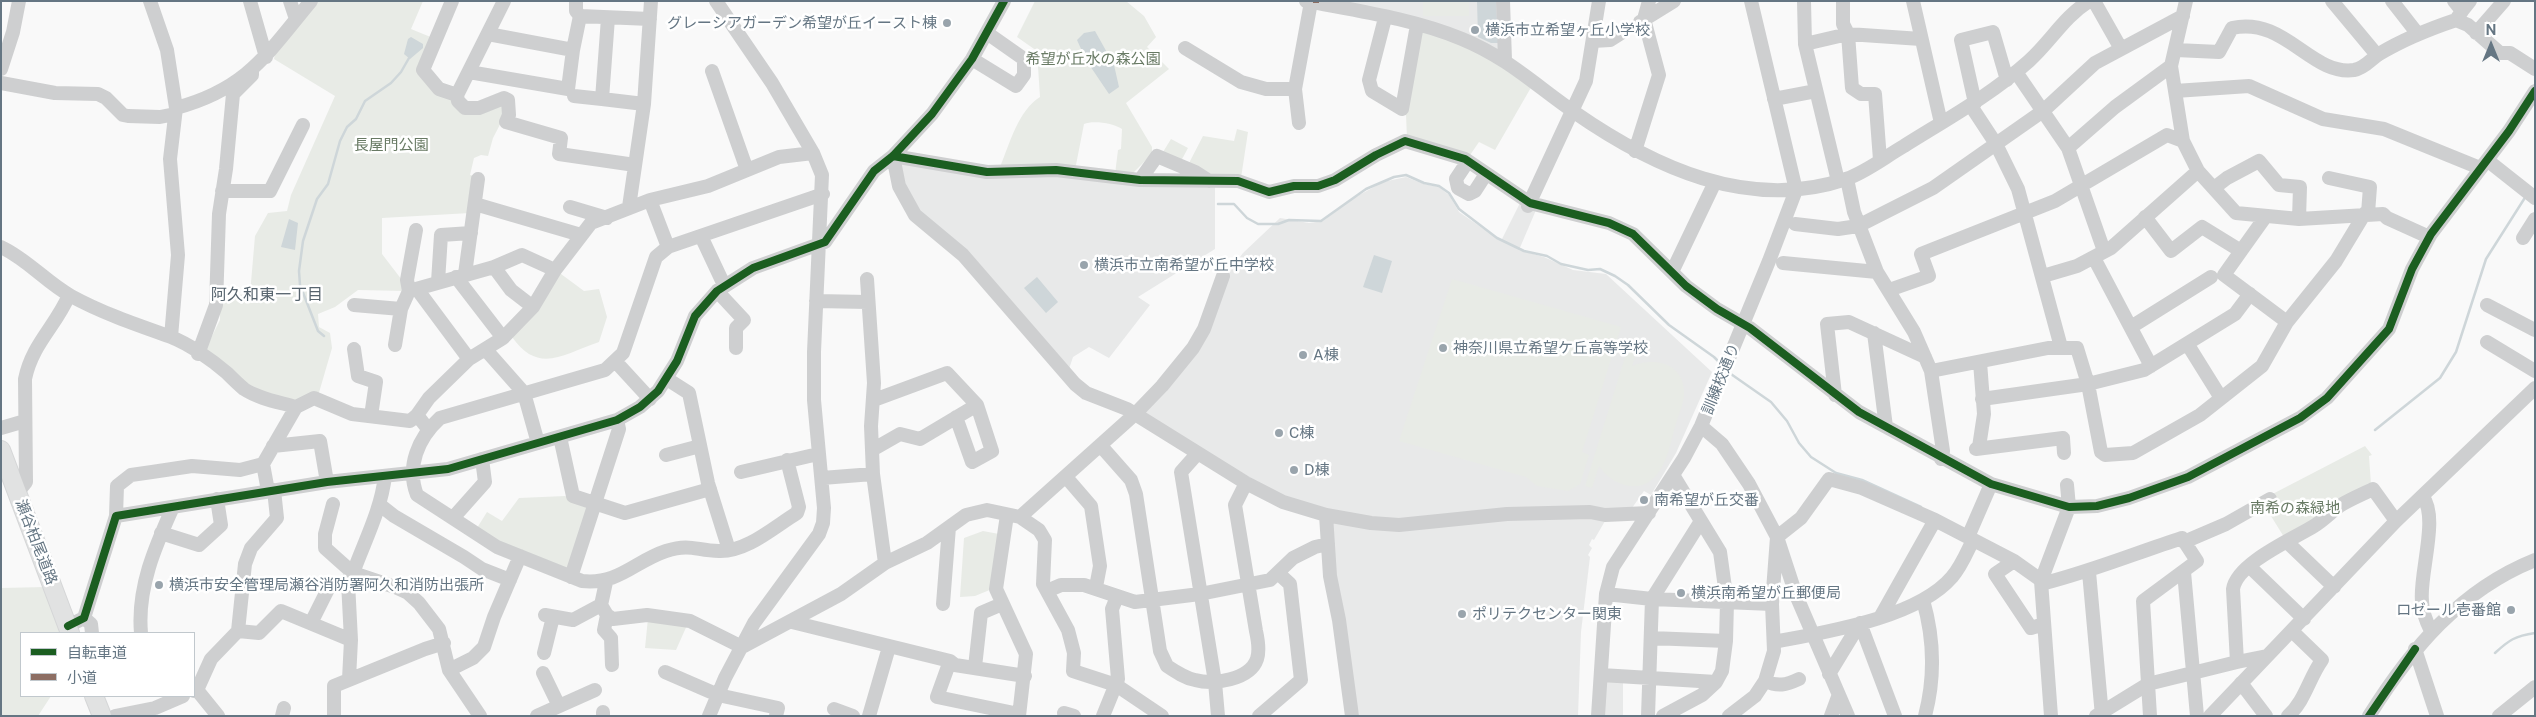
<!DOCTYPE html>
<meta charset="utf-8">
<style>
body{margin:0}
#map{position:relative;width:2536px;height:717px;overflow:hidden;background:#f9f9f9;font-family:"Public Sans","Noto Sans JP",sans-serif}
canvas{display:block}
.frame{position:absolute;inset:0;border:2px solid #657683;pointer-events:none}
.legend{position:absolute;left:20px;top:632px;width:175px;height:65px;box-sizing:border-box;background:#fff;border:1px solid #c1c8cd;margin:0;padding:6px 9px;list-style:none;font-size:15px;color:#657683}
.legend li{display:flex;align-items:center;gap:10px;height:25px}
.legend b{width:25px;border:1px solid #c1c8cd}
.north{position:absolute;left:2466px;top:20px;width:50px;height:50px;-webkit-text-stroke:4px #fff;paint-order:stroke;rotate:0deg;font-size:14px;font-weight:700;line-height:20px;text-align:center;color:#657683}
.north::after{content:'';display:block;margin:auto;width:18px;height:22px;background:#657683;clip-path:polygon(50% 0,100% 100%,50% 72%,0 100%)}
</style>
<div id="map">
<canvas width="2536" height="717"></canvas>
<div class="frame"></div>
<ul class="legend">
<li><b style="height:6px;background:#1b5e20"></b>自転車道</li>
<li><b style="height:6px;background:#8d6e63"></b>小道</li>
</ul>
<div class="north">N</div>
</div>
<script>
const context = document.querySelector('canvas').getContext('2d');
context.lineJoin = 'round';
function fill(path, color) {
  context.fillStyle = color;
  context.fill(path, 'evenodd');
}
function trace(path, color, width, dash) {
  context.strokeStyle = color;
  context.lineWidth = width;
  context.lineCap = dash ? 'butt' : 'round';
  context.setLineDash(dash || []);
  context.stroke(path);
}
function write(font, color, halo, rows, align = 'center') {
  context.font = font + ' "Public Sans","Noto Sans JP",sans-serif';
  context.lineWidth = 5;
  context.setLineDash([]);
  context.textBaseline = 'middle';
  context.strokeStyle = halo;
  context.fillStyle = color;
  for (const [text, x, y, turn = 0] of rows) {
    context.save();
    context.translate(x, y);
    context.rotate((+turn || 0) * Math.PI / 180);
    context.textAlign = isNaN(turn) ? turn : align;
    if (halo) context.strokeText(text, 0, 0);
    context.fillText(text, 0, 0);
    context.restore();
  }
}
fill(new Path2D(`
 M1329,1H1500L1502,50L1497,52Z
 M904,162L1215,187V249L1138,297L1150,305L1109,358L1089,347L1073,357L1069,369L908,200L900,166Z
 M1406,177L1424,184L1439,187L1449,195L1459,212L1501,241L1520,203L1536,210L1519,250L1544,257L1573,270L1606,274L1712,372L1676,453L1651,495L1644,491L1632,508L1401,521L1368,519L1288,500L1141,413L1202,345L1225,277L1243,253L1280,218L1309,223L1323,221L1352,199L1383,182Z
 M1590,515L1605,521L1594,540L1592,539L1589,545L1592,548L1588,555L1590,557L1581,632L1578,716H1359L1347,659L1334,577L1331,523L1334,519L1368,526Z
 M1623,678V716H1603L1604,679Z`), '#e8e9e9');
fill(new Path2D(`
 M317,1H423L411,29L433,38L419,71L457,104L501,101L506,113L493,138L488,156L481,155L474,158L470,175L473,176L470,213L382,218V254L405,284V291L358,290L335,307L318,314L319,327L330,333L332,348L318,396L295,402L268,397L203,354L220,320V296L250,294L255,236L268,213L287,211L291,195L335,96L274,59L275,54Z
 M1035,1H1126L1144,16L1156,37L1147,47L1169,69L1126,103L1152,147V154L1131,175L1115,174L1118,150L1121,149L1122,129C1113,123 1093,120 1084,124L1075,170L1000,167C1010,143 1018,111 1040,97L1037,51L1017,37Z
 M1423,1H1469V16H1423Z
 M1420,30L1461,43L1533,84L1495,150L1479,142L1468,158L1407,139L1406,114Z
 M1237,129L1248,132L1241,178L1205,177L1188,165L1203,136L1234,141Z
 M1171,139L1188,148L1181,161L1163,152Z
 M557,271L584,291L599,289L607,317L599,342C563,354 539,375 512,337Z
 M1452,279L1621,327L1582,452L1589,455L1580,484L1568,491L1537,486L1526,477L1399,441Z
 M1630,341L1639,344L1632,366C1653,357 1682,362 1684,390C1685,402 1678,415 1675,427C1671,441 1668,458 1660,470C1644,497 1613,487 1599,466L1592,488L1585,486Z
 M2365,446L2372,455L2369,456L2371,485L2284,537L2261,500Z
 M565,496L586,505L588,510L568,571L498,542L477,528L487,512L502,521L519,498Z
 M983,531L999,534L992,589L975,596L960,597L964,538Z
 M46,587L62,633H21V696H51L38,716H1V588Z
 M648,618L688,623L676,650L645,648Z`), '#e8ebe6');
fill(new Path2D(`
 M1477,1H1496L1498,43H1491L1478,37Z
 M1095,31L1114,65L1119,87L1109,94L1086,60L1077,40L1084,33Z
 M411,37L423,44V48L410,59L404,54L408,39Z
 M289,219L298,223L295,250L281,247Z
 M1374,255L1392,261L1382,293L1363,287Z
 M1037,277L1058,302L1046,313L1024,288Z`), '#ced6d9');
trace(new Path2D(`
 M1218,204H1234L1247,218L1258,224H1278L1289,220L1321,221L1366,189L1394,177L1406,175L1424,183L1439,186L1449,193L1459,209L1497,238L1524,251L1547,256L1561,264L1588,270L1600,269L1615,276L1628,285L1669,325L1714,357L1721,364
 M324,336L318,331L300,285L299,271L303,241L317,199L328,184L340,141L347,127L356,119L365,101L391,83L401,72L409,58
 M1728,372L1771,402L1787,421L1799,443L1811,457L1836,473L1862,480L1921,507
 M2375,430L2440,378L2456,352L2486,259L2526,196
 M2495,653C2509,640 2515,636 2535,633`), '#ced6d9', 2.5);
const major = new Path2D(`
 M1,450L70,633
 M94,696L102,716`);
trace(major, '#d5d6d7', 20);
trace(new Path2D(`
 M250,1L266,57
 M290,1L296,19
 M452,1L423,70L439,89L457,95
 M504,1L457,95L458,101L465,108H479L504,98L508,100L509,115L506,122L561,138L559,154L635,165
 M576,1V11L580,16L650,19
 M1306,1C1358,11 1414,19 1462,39C1508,58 1535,85 1574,112C1653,167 1749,212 1846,179C1866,172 1885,157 1904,146C1947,119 1991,95 2029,61C2051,41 2064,17 2089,1
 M1503,1L1505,60
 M1804,1L1805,44L1838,181
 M1843,1V24L1848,34L1852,88L1861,94H1875L1880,160
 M1913,1L1941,123
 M2094,1L2120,47
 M2332,1L2377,55
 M2392,1L2417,33
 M2454,1L2462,11L2456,20
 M2462,11L2470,1
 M608,18L602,99L644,104
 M1385,18L1369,80L1372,91L1402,109L1417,25
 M1640,22L1674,1
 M2476,33L2504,1
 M1593,41L1610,40L1621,33
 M1805,44L1848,34L1921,39
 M1185,48L1241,82L1266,89H1295
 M573,50L580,16
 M2176,50L2219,52L2232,28C2285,16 2311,76 2354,70C2365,68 2371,59 2379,54C2404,39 2429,29 2456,20L2468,25L2500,53H2510L2535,69
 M972,59L1016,86L1024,75V59L987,33
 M1,69L13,32L19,1
 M712,71L747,170
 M469,72L568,89L573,50L488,34
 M2016,72L2068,148L2104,251
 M1,83L55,93L98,94L106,98L123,115L128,116L160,117L175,114
 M2175,91L2249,86L2323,119L2384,129L2480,168
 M574,96L602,99
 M1774,99L1816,91
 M1975,103L1961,40L1993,32L2007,80
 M1971,106L1996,144L2018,189L2061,347
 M176,108C247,89 267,54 311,1
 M1299,123L1295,89L1311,2
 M2183,141L2171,66L2186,1
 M2068,148L2115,107L2171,66
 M1635,151L1659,75L1644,19L1649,1
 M893,156L987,172L1056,170L1140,180L1238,181L1269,192L1294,186H1318L1335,180L1376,155L1405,141L1465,159L1530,203L1609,223L1633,234L1686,286L1717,309L1750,328L1859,412L1991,484L2069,507L2097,506L2129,498L2188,477L2300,418L2327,398L2389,329L2412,269L2431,234L2509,131L2535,91
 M893,156L899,186L915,215L963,255L1075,384L1086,393L1127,409L1246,483L1283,502L1326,515L1371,523L1399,525L1507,514L1590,512L1605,515L1649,513
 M2487,160L2535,198
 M1468,161L1456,179L1458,188L1469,194L1475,191L1486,174
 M2329,178L2370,187L2368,213
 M1847,179L1854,212L1877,272L1914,332L1931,371L1943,451L1941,459
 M1140,180L1157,156L1195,172L1209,181
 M2214,188L2227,178L2259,161L2279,185L2300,187L2299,219
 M222,191H270L303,125
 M650,200L668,247
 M475,204L581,235
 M1528,206L1586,81L1599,1
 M570,207L607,218
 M629,207L644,104L651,1
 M2145,217L2171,251L2202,227L2241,251L2224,275L2287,322
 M1795,224L1838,229L1858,226L1933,188L2043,111L2095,63L2183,16
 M701,236L724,285
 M2523,238L2535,219
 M1,247C27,259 46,282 71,296C102,313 137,325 171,337L178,255L170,159L176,108L167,50L150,1
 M2241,251L2266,216
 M2094,258L2151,366
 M1783,263L1877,272
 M494,267L511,290L533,307
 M1672,272L1715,182
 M465,274L478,179
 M2043,276L2077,266L2111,248L2198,171
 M456,277L503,338
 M867,279L874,383L871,426L873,474L885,563
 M438,282L441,235L471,233
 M417,289L469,359
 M1889,290L1929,276L1921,254L2055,201L2167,135L2183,141L2198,171L2236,213L2299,219L2383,214L2387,218L2429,237
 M409,291L407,280L416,230
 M717,291L744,320L736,328V348
 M816,301L868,302
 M354,305L401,309
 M2487,305L2535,330
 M2131,327L2211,277
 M1874,333L1886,427
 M171,337C189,344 212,360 227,373C232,378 238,384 244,389C259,399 279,402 296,407L314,398L352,414L410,421L417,415
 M2487,342L2535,371
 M395,345L401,309L409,291L494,267L522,255L555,270
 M2188,345L2221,398
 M354,349L358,376L376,382L371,416
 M486,350L524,393L538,443
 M198,354L216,305L219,214L226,169L233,94L252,75V69
 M616,362L650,399
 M1931,371L2048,348H2077L2088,384L2101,452L2105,455L2133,453L2200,415L2262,366L2287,322L2336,261L2365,213
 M667,379L689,393L708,483L729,550
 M1835,395L1827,324L1849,322L1925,357
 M1982,399L2088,384L2144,370L2235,314L2250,294
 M874,400L947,373L977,405L992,451L972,462L956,417
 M1701,426L1722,444L1749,484L1777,537L1796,595L1848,716
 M1,428L25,421
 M428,429L417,415L429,398L469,359L503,338L533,307L555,270L591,223L650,200L708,186L779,157L813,153
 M560,437L573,496L625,513L710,489
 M273,446L320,441L327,482
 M1101,446L1131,480L1136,494L1160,651L1167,666C1176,672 1185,678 1195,680C1213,685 1250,680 1257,659C1260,650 1258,640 1256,631L1235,505L1246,483
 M1979,447L1984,414L1980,362
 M1976,449L2063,438L2064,453
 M872,450L900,434L920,439L977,405
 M1197,454L1181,472L1215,682L1218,716
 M666,455L700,446
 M787,460L799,507L797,513C774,527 747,552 719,551C696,551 692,543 666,551C635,561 619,585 582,581L497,547L417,495C406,467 418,438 440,418L605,370L623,353L656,257L668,247L823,194
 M741,472L818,454
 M1066,477L1091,506L1100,566L1096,587
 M822,478L873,474
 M268,491L263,464L296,407
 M17,493L26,482L25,379C32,344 56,326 69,295
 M2423,497C2439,518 2419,575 2422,601C2422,612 2426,621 2431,631
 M333,504L325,534V548L353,573L395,587L408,593L419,603L439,629L449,670L480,716
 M380,505L394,516L464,557L482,569L510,580
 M1007,515L996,589L1026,654L1019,716
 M1326,515L1330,576L1339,620L1352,716
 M116,516L117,486L131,475L152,472L192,466L240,470L263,464
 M1020,517L1135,414L1162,386L1193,348L1204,329L1223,276
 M453,518L485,482L482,459
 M161,533L199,545L221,525L217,499
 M1968,537L1991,484
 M2184,542L2226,524L2270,499
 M2287,542L2334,587
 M2014,561L1995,574L2031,628L2044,624
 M2250,567L2304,619
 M2089,572L2102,716
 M2184,572L2197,716
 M353,573C365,540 381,510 385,476
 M571,577L619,429L617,420
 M606,582L601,605L607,615L613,619L647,615L690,621L742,647L841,594L885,563L927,543L966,515L987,510L1020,517L1039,530L1045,540L1043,584L1068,630L1074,653L1073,671L1116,685L1162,716
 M1047,591L1061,585H1084L1135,602L1200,594L1270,580L1293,558L1315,547L1328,544
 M1606,594L1652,599L1772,604
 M1923,600C1934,638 1935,678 1925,716
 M943,604L949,527
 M545,615L573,620L601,605
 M607,615L604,630L611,638L612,665
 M1881,616L1935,520
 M84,618L91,624L92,633
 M792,622L950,661L955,665L1025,676
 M311,623L330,585
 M1860,623L1895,716
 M68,626L84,618L116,516L327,482L448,469L617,420L640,407L658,391L677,361L695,316L717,291L753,268L825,242L874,171L893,156L932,114L972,59L1004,1
 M238,631L259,633L281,611L351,640
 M141,633C137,588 155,547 173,507
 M1651,638L1726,641
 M1774,642C1826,632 1917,618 1952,577C1961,567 1967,552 1973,540
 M2415,649L2437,716
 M544,653L553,617
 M950,661L937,697L1019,714
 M2237,662L2233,589C2237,563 2293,539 2314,526C2324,520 2332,511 2341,505C2351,499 2363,494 2373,489L2396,521
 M975,667L981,613L1002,604
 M449,670L473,658L484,647L494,617L520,556
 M665,672L718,695L778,708L776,716
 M543,673L559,706
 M1829,674L1860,623
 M1601,675L1716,682
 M349,679L351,640L348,582L351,571
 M1765,681C1778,687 1786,685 1799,679
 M2241,683L2266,716
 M197,690L218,716
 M194,691L197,690L211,659L238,631L245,564L251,548L277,518L274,490
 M834,709L853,716
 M603,712V716
 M1064,713L1074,716
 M115,716L155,708L183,696
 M282,716L284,708
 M334,716V686L425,649L444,643
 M537,716L595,690
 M709,716L725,678L754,623L819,534L823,523L824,508L814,400V352L822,175L813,153L772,83L716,1
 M869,716L889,647
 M1103,716L1118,679L1112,609L1117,597
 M1259,716L1301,680L1290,584L1278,573
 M1598,716L1606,594L1613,567L1684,458L1701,426L1769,261L1796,190L1751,1
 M1648,716L1652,599L1701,521
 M1663,716L1702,695L1716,682L1722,671L1726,641L1727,602L1720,552L1673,475
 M1729,716L1755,696L1765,681L1774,651L1772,604L1777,537L1801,518L1829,479L1862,488L1935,520L2014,561L2045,583C2092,571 2136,553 2182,538L2197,561L2143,601L2150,716
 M1831,716L1838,697
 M2051,716L2041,581L2069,507L2067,485
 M2096,716L2148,684L2237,662L2267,656
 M2210,716L2396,521L2535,388
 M2288,716C2305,701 2309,678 2322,660L2293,632
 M2369,716C2411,649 2460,590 2535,560
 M2499,716L2535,687`), '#cecfd0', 14);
trace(major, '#e1e2e2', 18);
trace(new Path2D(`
 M1316,3V1`), '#8d6e63', 6, [12, 6]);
trace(new Path2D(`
 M893,156L987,172L1056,170L1140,180L1238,181L1269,192L1294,186H1318L1335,180L1376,155L1405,141L1465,159L1530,203L1609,223L1633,234L1686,286L1717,309L1750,328L1859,412L1991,484L2069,507L2097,506L2129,498L2188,477L2300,418L2327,398L2389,329L2412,269L2431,234L2509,131L2535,91
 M68,626L84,618L116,516L327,482L448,469L617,420L640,407L658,391L677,361L695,316L717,291L753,268L825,242L874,171L893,156L932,114L972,59L1004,1
 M2369,716L2415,649`), '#1b5e20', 8);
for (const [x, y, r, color] of [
 [947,23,5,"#99a4ac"],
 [1475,30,5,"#99a4ac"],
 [1084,265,5,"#99a4ac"],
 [1443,348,5,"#99a4ac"],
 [1303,355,5,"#99a4ac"],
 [1279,433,5,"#99a4ac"],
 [1294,470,5,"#99a4ac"],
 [1644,500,5,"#99a4ac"],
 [159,585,5,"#99a4ac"],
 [1681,593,5,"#99a4ac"],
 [2511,610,5,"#99a4ac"],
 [1462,614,5,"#99a4ac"]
]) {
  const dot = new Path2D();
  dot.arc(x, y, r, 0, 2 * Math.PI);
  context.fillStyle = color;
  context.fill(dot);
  trace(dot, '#fff', 2);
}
write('15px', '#657683', '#fff', [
 ["グレーシアガーデン希望が丘イースト棟",937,23,"right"],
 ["横浜市立希望ヶ丘小学校",1485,30],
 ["横浜市立南希望が丘中学校",1094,265],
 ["神奈川県立希望ケ丘高等学校",1453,348],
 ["A棟",1313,355],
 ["C棟",1289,433],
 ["D棟",1304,470],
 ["南希望が丘交番",1654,500],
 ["横浜市安全管理局瀬谷消防署阿久和消防出張所",169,585],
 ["横浜南希望が丘郵便局",1691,593],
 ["ロゼール壱番館",2501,610,"right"],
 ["ポリテクセンター関東",1472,614]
], 'left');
write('15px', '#687a64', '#fff', [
 ["希望が丘水の森公園",1093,59],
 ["長屋門公園",391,145],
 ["南希の森緑地",2295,508]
]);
write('15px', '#657683', '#fff', [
 ["訓練校通り",1721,379,-68],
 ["瀬谷柏尾道路",36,542,69]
]);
write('16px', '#57646e', '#fff', [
 ["阿久和東一丁目",267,295]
]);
</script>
